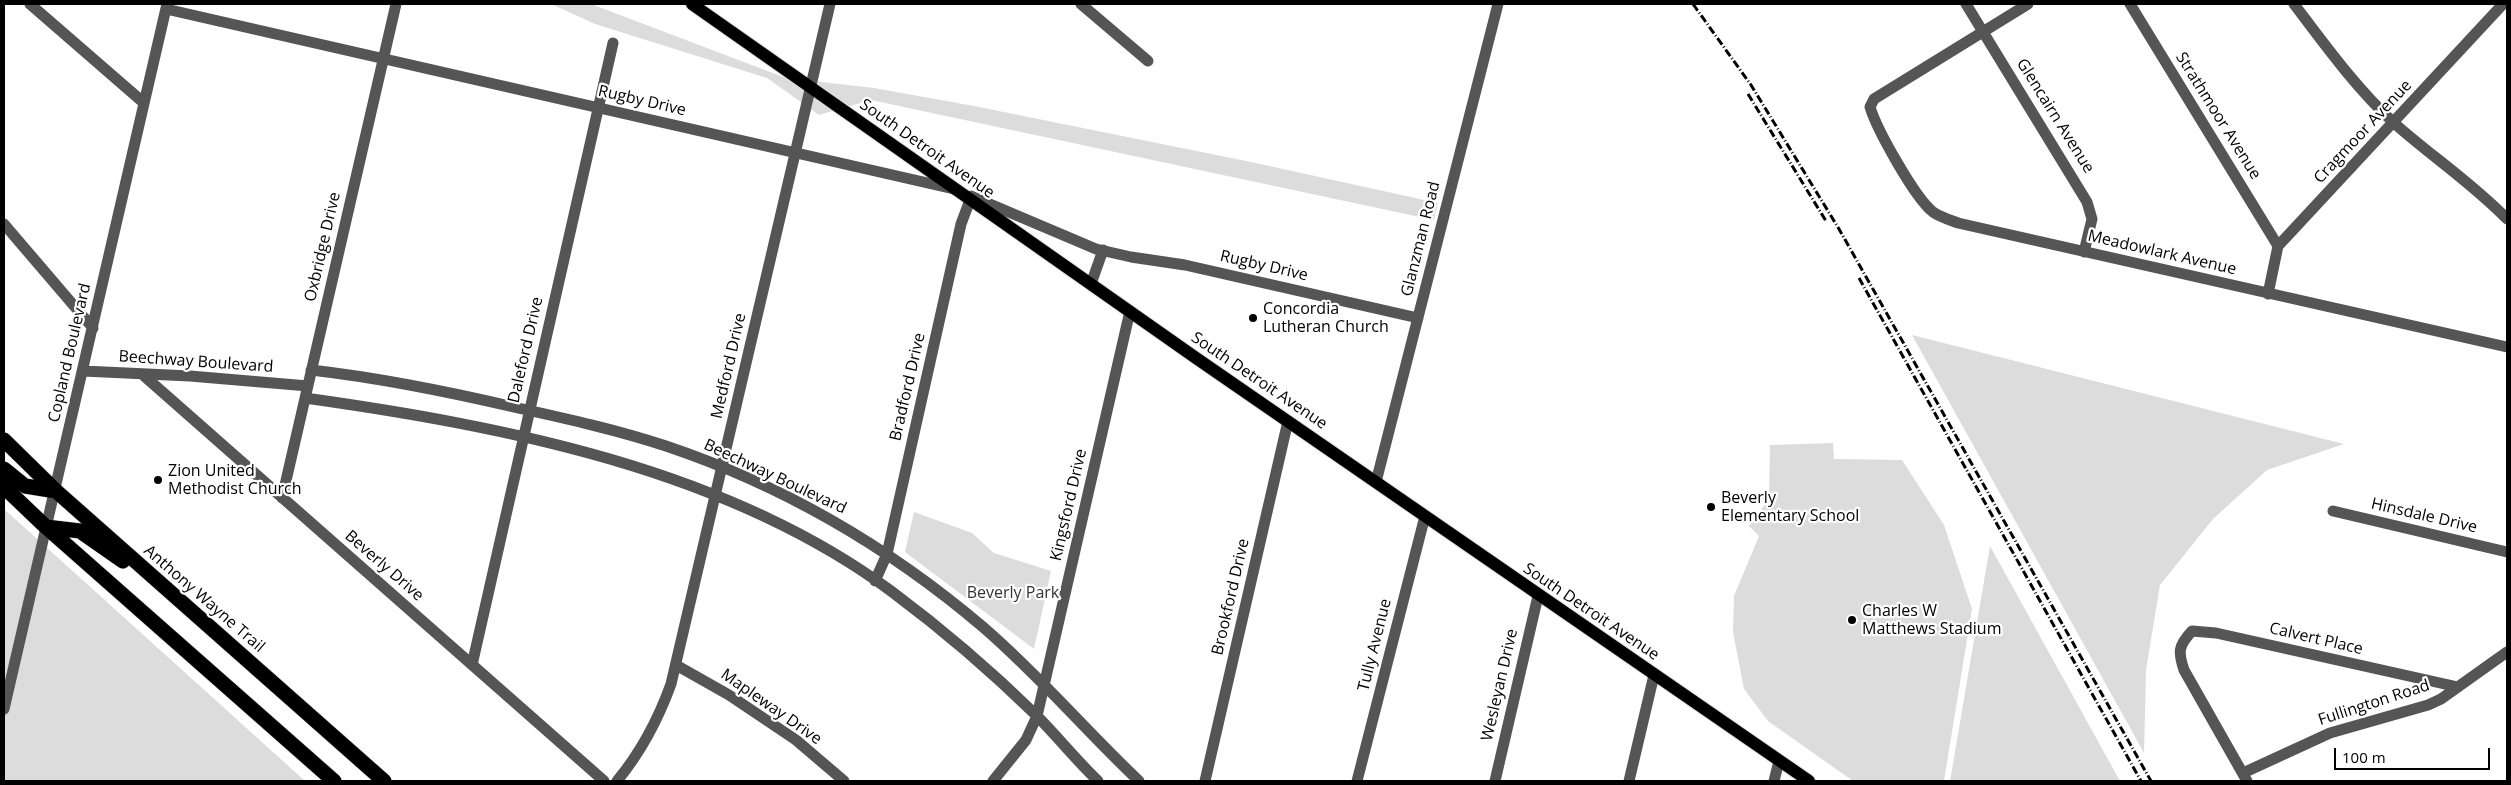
<!DOCTYPE html>
<style>
body{margin:0}
#map{position:relative;width:2511px;height:785px;overflow:hidden;background:#fff;font-family:"Open Sans",sans-serif}
canvas{display:block}
.frame{position:absolute;inset:0;border:5px solid #000;pointer-events:none}
.scale{position:absolute;left:2334px;top:748px;width:156px;height:22px;box-sizing:border-box;border:2px solid #000;border-top:0;padding-left:6px;font-size:15px;line-height:18px;white-space:nowrap;color:#000;-webkit-text-stroke:4px #fff;paint-order:stroke}
</style>
<div id="map">
<canvas width="2511" height="785"></canvas>
<div class="frame"></div>
<div class="scale">100 m</div>
</div>
<script>
const context = document.querySelector('canvas').getContext('2d');
context.lineJoin = 'round';
function fill(path, color) {
  context.fillStyle = color;
  context.fill(path, 'evenodd');
}
function trace(path, color, width, dash) {
  context.strokeStyle = color;
  context.lineWidth = width;
  context.lineCap = dash ? 'butt' : 'round';
  context.setLineDash(dash || []);
  context.stroke(path);
}
function write(font, color, halo, rows, align = 'center') {
  context.font = font + ' "Open Sans",sans-serif';
  context.lineWidth = 4.5;
  context.setLineDash([]);
  context.textBaseline = 'middle';
  context.strokeStyle = halo;
  context.fillStyle = color;
  for (const [text, x, y, turn = 0] of rows) {
    context.save();
    context.translate(x, y);
    context.rotate((+turn || 0) * Math.PI / 180);
    context.textAlign = isNaN(turn) ? turn : align;
    if (halo) context.strokeText(text, 0, 0);
    context.fillText(text, 0, 0);
    context.restore();
  }
}
fill(new Path2D(`
 M551,4H591L786,78L874,88L974,106L1251,162L1438,203L1434,220L871,100L819,115L767,78L595,24Z
 M1912,335L2344,444L2267,470L2213,519L2160,585L2146,670L2144,753Z
 M1833,443L1834,459L1902,460L1944,525L1972,609L1944,781H1853L1768,721L1744,689L1733,632L1734,596L1759,536L1749,526L1769,499L1770,445Z
 M4,509L305,781H4Z
 M914,512L972,533L994,553L1051,571L1034,649L905,552Z
 M1990,546L2120,781H1950Z`), '#dcdcdc');
const major = new Path2D(`
 M692,4L1196,358L1809,781`);
const highway = new Path2D(`
 M4,440L56,491L384,781
 M4,469L25,486L56,491
 M4,487L46,527L334,781
 M46,527L80,531L123,561`);
trace(major, '#dbdbdb', 14);
trace(highway, '#dbdbdb', 16);
trace(new Path2D(`
 M30,4L144,103
 M1081,4L1148,61
 M1966,4L2087,202L2092,219L2084,252
 M2028,4L1874,99L1870,107C1877,130 1915,198 1933,212C1940,217 1950,220 1958,223L2507,347
 M2130,4L2278,246
 M2294,4C2325,45 2356,88 2394,123C2431,156 2472,183 2507,219
 M166,9L954,189
 M971,196L1096,249L1131,257L1185,265L1418,318
 M4,224L93,328
 M1091,284L1103,250
 M2268,294L2278,246L2503,4
 M311,370C381,378 450,392 518,408C568,419 617,430 666,446C782,485 890,548 983,627C1039,675 1086,731 1139,781
 M83,371L190,376L308,386
 M142,374L604,781
 M305,398C504,426 726,469 891,591C942,629 990,670 1036,715C1057,736 1076,760 1098,781
 M1376,482L1498,4
 M282,498L396,4
 M2333,511L2507,552
 M875,581L887,554L961,224L970,200
 M472,665L613,43
 M676,665L729,695L796,740L844,781
 M4,709L167,4
 M2243,773L2330,733L2428,705L2441,699L2507,652
 M617,781C641,752 658,720 671,684L830,4
 M993,781L1026,740L1037,716L1130,311
 M1205,781L1288,421
 M1357,781L1425,516
 M1495,781L1538,596
 M1629,781L1654,675
 M1774,781L1779,761
 M2247,781L2184,670C2178,652 2178,646 2192,631L2216,633L2458,687`), '#555', 11);
trace(major, '#000', 12);
trace(highway, '#000', 15);
trace(new Path2D(`
 M1693,4L1751,85L1839,229L2151,781
 M1748,94L1826,221
 M1859,278L2141,781`), '#000', 3, [8, 2.5, 1, 2.5]);
for (const [x, y, r, color] of [
 [1253,318,5,"#000"],
 [158,480,5,"#000"],
 [1711,507,5,"#000"],
 [1852,620,5,"#000"]
]) {
  const dot = new Path2D();
  dot.arc(x, y, r, 0, 2 * Math.PI);
  context.fillStyle = color;
  context.fill(dot);
  trace(dot, '#fff', 2);
}
write('16px', '#000', '#fff', [
 ["Rugby Drive",642,101,13],
 ["Glencairn Avenue",2055,116,58],
 ["Strathmoor Avenue",2218,116,58],
 ["Cragmoor Avenue",2363,132,-47],
 ["South Detroit Avenue",927,149,35],
 ["Glanzman Road",1421,239,-76],
 ["Oxbridge Drive",323,247,-77],
 ["Meadowlark Avenue",2162,253,13],
 ["Rugby Drive",1264,266,13],
 ["Daleford Drive",526,350,-77],
 ["Copland Boulevard",70,353,-77],
 ["Beechway Boulevard",196,362,4],
 ["Medford Drive",729,366,-77],
 ["South Detroit Avenue",1259,381,34],
 ["Bradford Drive",908,387,-77],
 ["Beechway Boulevard",775,477,25],
 ["Kingsford Drive",1069,505,-77],
 ["Hinsdale Drive",2424,516,13],
 ["Beverly Drive",384,566,41],
 ["Brookford Drive",1231,597,-77],
 ["Anthony Wayne Trail",204,599,41],
 ["South Detroit Avenue",1591,612,34],
 ["Calvert Place",2316,639,13],
 ["Tully Avenue",1375,645,-76],
 ["Wesleyan Drive",1500,685,-77],
 ["Fullington Road",2374,703,-18],
 ["Mapleway Drive",771,707,35]
]);
write('16px', '#000', '#fff', [
 ["Concordia",1263,309],
 ["Lutheran Church",1263,327],
 ["Zion United",168,471],
 ["Methodist Church",168,489],
 ["Beverly",1721,498],
 ["Elementary School",1721,516],
 ["Charles W",1862,611],
 ["Matthews Stadium",1862,629]
], 'left');
write('16px', '#333', '#fff', [
 ["Beverly Park",1013,593]
]);
</script>
